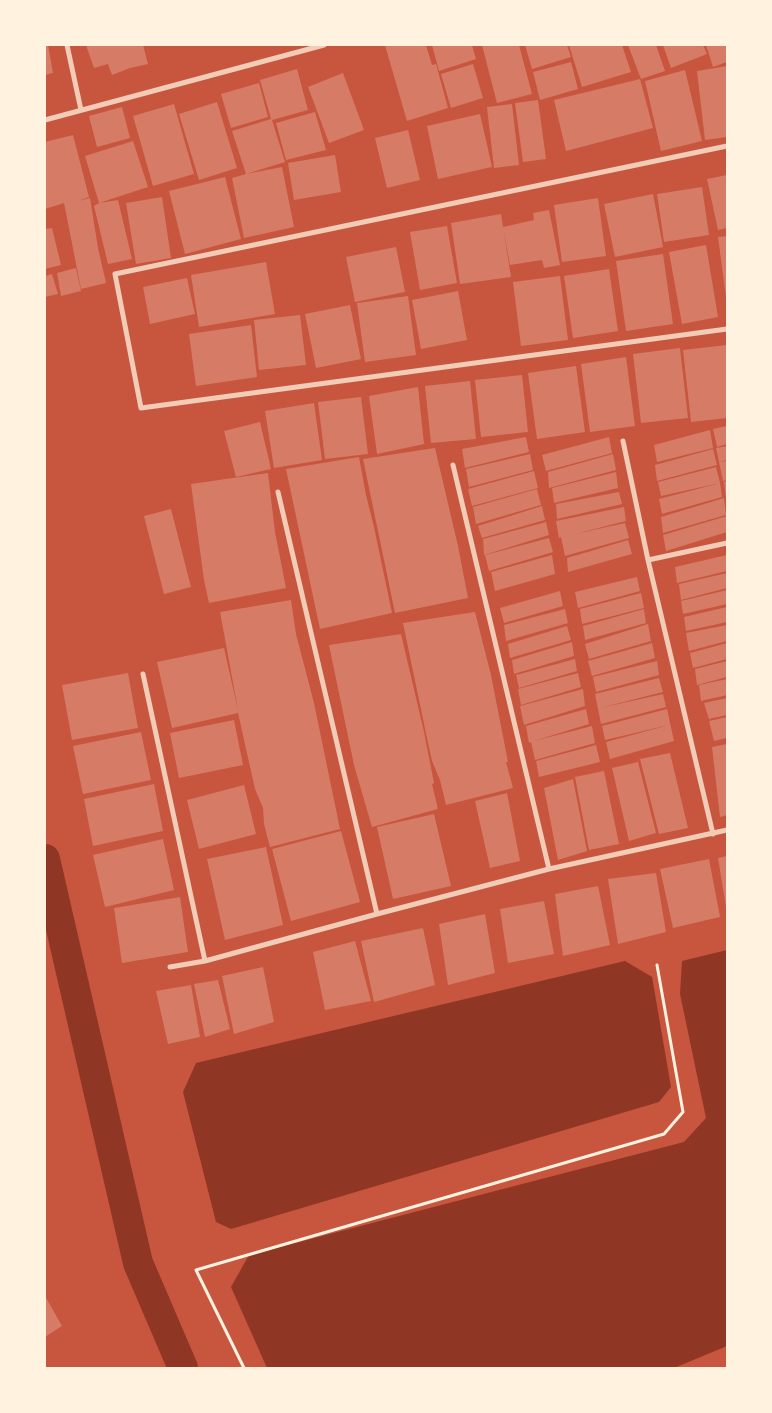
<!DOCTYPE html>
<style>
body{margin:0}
#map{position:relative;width:772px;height:1413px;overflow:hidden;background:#c8553d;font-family:Arial,sans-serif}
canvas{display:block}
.frame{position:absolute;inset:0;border:46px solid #fff3e0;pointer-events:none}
</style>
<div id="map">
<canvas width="772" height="1413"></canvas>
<div class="frame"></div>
</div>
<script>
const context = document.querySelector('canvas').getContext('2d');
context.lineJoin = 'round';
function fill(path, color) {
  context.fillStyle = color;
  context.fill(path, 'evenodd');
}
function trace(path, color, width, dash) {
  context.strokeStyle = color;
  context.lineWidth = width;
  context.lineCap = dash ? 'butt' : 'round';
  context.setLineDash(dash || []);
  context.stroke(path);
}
fill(new Path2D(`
 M727,950V1346L674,1368H267L231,1287L249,1255L684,1142L706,1118L680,994L682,961Z
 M625,961L652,977L671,1087L659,1102L231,1229L216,1222L183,1092L196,1063Z`), '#8f3625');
trace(new Path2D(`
 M45,859L138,1263L183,1368`), '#8f3625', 30);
fill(new Path2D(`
 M45,45H48L53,73L45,75Z
 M86,45H143L148,64L130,68L112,75L108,64L94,68Z
 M385,45H426L432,65L436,64L448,108L407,121Z
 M432,45H472L476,59L439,71Z
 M482,45H519L532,94L497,103Z
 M525,45H567L571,57L532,69Z
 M569,45H622L631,72L582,87Z
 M628,45H656L665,71L641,79Z
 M663,45H703L707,54L671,68Z
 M706,45H727V62L713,67Z
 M571,62L578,89L540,100L533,72Z
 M473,64L483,98L451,108L441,74Z
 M727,66V137L705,140L697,71Z
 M297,69L308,110L272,120L285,162L246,174L282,167L294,227L244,238L232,178L246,174L232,131L271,119L260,80Z
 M685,70L702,141L661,151L645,81Z
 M343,73L364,130L329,143L308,87Z
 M640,79L653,128L566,151L554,100Z
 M259,83L268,117L231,128L221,94Z
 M538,100L546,159L523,162L515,103Z
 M217,102L237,168L199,180L179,114Z
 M174,104L194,174L153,186L133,116Z
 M512,104L519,165L494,168L487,107Z
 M122,107L130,138L97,147L89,116Z
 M315,112L326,150L286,160L276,123Z
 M480,114L492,167L438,179L427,126Z
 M408,130L420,180L387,188L375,138Z
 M73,135L89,197L78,201L90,198L98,248L106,283L81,289L64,203L45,209V142Z
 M133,141L148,187L99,203L85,156Z
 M335,155L341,192L294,200L288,163Z
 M727,175V228L718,230L707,179Z
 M225,177L241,239L185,254L169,191Z
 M702,187L709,235L664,242L657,194Z
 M653,194L663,247L615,257L604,204Z
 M162,197L171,258L136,264L126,203Z
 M598,198L606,256L562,262L554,205Z
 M118,200L132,259L108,264L94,206L99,203Z
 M549,210L560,265L544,268L542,260L510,265L503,227L534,220L533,213Z
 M501,214L511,277L460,284L451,223Z
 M447,226L457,283L420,290L410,232Z
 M52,228L61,265L45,269V229Z
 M727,236V297H726L718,237Z
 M706,245L718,317L682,324L669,252Z
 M396,247L405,292L355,302L346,257Z
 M663,254L673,324L626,331L616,261Z
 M266,262L275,314L199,327L191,275Z
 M76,268L81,291L61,296L57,273Z
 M609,269L618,331L573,338L564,276Z
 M52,274L58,294L45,297V276Z
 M560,276L568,340L521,346L513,282Z
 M187,278L195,314L150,324L143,287Z
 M458,291L467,340L421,349L412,300Z
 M408,296L416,355L365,362L357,303Z
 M350,305L361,359L316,368L305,314Z
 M300,315L306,365L259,370L254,320Z
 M251,325L257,377L196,386L189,334Z
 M727,345V418L691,422L683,350Z
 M680,348L688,418L641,423L633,354Z
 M626,357L635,426L590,432L581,364Z
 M576,366L585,432L537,439L528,373Z
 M522,375L528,432L481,437L475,380Z
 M470,381L476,439L431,443L425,386Z
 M418,387L424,444L377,454L369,396Z
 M361,397L368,454L325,459L318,402Z
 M314,403L322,460L274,468L265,411Z
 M260,422L271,469L236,477L224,431Z
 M727,426V444L717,447L713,429Z
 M710,430L713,448L657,462L654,445Z
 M526,437L529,452L465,468L462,449Z
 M609,437L612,453L546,471L542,455Z
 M727,446V460L719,462L716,448Z
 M435,448L458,546L468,598L395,613L363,459Z
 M713,449L717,465L657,481L655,465Z
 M530,454L533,470L469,487L466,469Z
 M613,454L616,470L549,488L548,472Z
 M359,457L366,495L374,527L392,613L320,629L286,469Z
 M727,461V480L723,481L719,462Z
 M716,467L720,483L661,496L658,482Z
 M534,471L538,488L472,506L468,489Z
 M616,472L618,488L554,503L552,488Z
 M268,473L275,532L286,588L209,603L204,580L191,484Z
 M727,481V499H726L724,482Z
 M720,483L722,497L662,514L659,499Z
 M537,489L541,505L476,524L473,507Z
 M619,492L622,504L557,519L556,504Z
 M724,498L726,515L663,533L661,517Z
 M542,506L545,520L482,538L478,526Z
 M624,507L626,521L575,534L625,523L629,538L565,556L561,537L559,538L556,521Z
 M171,509L191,587L164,594L144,516Z
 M727,516V532L666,551L663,535Z
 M546,522L549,535L484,555L483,539Z
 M549,538L553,552L489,571L485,555Z
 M628,540L632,554L568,572L567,558Z
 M552,555L555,574L495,591L491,572Z
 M727,555V571L677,583L675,567Z
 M727,573V588L681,600L679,584Z
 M637,577L640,591L578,608L575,592Z
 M727,590V604L683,614L681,601Z
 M560,591L563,606L504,623L500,608Z
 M641,593L644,608L582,624L580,609Z
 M291,600L296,634L314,703L340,829L270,847L264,824L263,808L255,789L238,713L172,728L157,662L224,648L238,710L220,612Z
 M727,607V622L686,631L684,617Z
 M565,609L568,623L506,641L504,625Z
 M644,609L646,623L585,640L583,626Z
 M475,612L491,675L508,762H506L513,788L446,805L440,780L432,761L428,743L403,623Z
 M648,624L651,641L589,659L585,644Z
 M727,625V641L689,651L686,633Z
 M567,626L571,640L510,658L508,644Z
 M401,634L424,732L434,783L432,784L438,809L372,827L354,765L329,645Z
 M572,642L574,656L514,674L512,660Z
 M652,643L655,658L592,676L588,661Z
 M727,643V659L693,668L690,653Z
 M575,659L577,671L519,688L516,675Z
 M657,661L659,675L596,692L593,677Z
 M727,661V677L697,685L695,669Z
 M128,673L138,728L72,740L62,685Z
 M578,673L581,687L521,705L518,689Z
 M659,678L663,692L600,708L663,694L666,707L601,724L595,694Z
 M727,679V695L701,701L699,685Z
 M583,689L585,706L524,725L520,706Z
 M727,698V715L709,719L704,703Z
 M586,709L589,724L534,741L592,726L595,743L535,760L531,742L529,743L526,726Z
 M667,709L674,741L610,759L606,742L669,725L605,740L602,726Z
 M727,717V738L714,741L709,721Z
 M234,720L243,765L179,778L170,733Z
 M141,732L151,780L83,794L73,746Z
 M727,744V815L720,817L712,747Z
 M596,745L600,762L539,777L536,761Z
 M670,753L688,828L659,834L640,759Z
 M638,762L656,833L629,841L612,768Z
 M604,771L619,844L589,850L575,777Z
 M573,779L587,851L558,860L544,788Z
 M154,784L163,831L93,846L84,799Z
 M244,785L256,834L199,849L187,800Z
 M507,793L520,861L490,868L475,801Z
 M434,814L451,886L393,899L377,827Z
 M341,831L360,902L291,921L272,849Z
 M163,839L174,890L105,907L93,855Z
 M266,847L283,925L225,940L207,859Z
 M727,856V907H726L718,858Z
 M709,859L720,917L673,928L660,869Z
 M656,873L666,932L618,944L608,879Z
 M598,886L610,945L563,956L555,894Z
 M180,897L188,952L122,963L114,908Z
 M544,901L554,954L508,963L500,909Z
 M485,914L495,973L448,985L439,924Z
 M423,928L435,985L374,1002L361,941Z
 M355,941L371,1001L325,1010L313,952Z
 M263,967L274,1022L234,1034L222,976Z
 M218,980L230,1029L205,1037L194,984Z
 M191,985L200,1037L168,1044L156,991Z
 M45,1296L62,1326L45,1337Z`), '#d67c66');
trace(new Path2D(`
 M244,1368L196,1270L664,1134L683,1112L657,965`), '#fff3e0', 3);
trace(new Path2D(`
 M67,45L81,110
 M45,120L324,45
 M727,146L115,274L141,408L727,329
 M623,441L648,560L713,834
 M453,465L549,869
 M278,492L377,914
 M648,560L727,543
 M143,674L205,961
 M170,967L205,961L377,914L549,869L727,830`), '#f1ccb7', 5);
</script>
